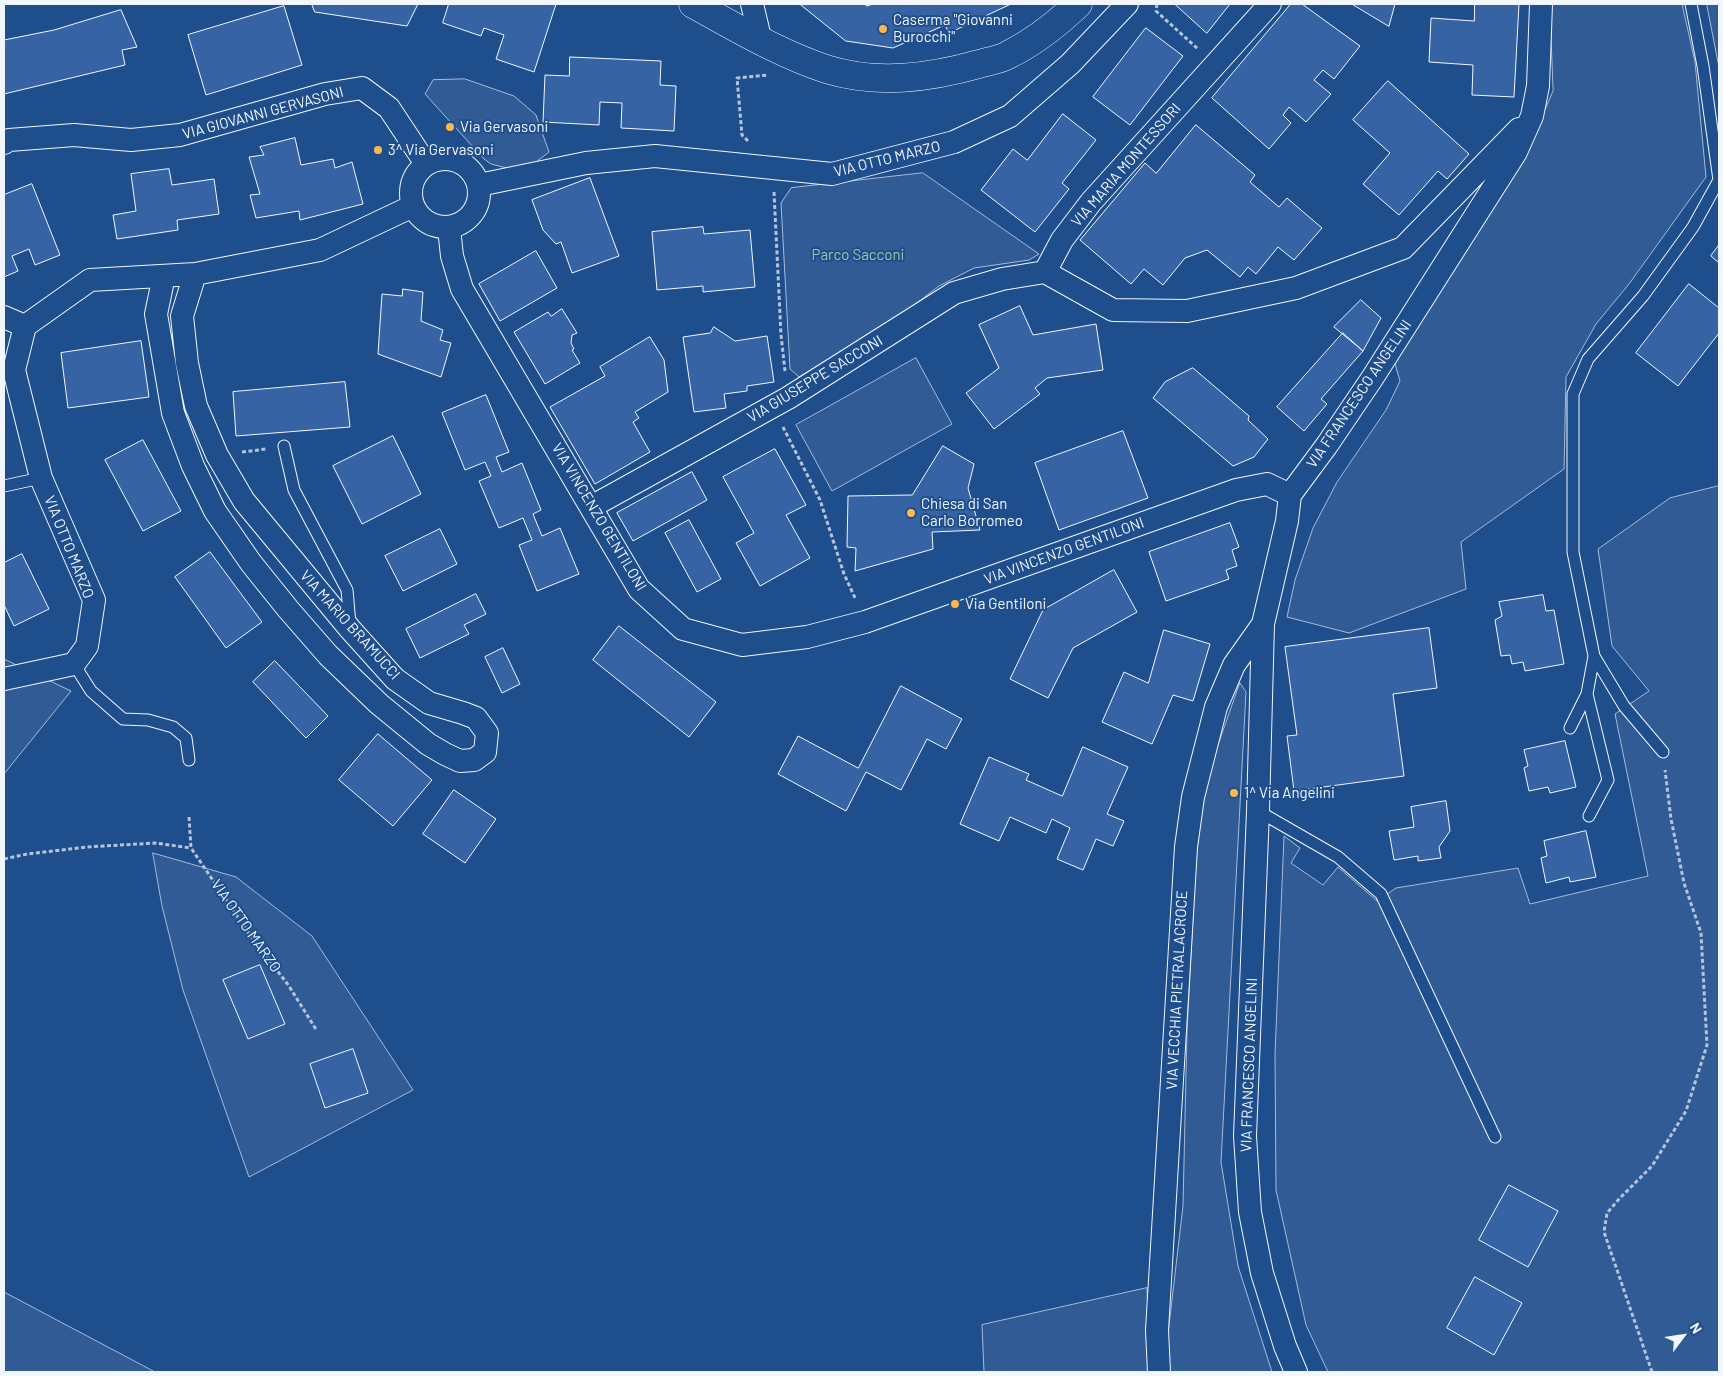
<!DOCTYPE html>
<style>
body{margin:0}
#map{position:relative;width:1723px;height:1376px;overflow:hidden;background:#1f4e8c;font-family:Barlow,sans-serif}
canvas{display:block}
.frame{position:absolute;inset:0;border:5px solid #f2f6ff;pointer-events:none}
.north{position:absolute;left:1658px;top:1311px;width:50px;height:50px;-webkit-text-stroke:4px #1f4e8c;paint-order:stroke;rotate:59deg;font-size:14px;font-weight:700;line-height:20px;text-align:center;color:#f2f6ff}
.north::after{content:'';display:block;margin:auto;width:18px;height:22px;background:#f2f6ff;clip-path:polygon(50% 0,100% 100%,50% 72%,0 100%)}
</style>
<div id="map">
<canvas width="1723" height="1376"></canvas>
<div class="frame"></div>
<div class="north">N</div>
</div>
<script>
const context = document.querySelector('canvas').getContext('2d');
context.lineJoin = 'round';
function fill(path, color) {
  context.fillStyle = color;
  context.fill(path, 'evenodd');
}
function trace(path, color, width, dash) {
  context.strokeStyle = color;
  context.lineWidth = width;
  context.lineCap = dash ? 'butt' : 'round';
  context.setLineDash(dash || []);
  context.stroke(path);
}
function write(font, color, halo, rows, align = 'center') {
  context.font = font + ' Barlow,sans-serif';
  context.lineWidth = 4;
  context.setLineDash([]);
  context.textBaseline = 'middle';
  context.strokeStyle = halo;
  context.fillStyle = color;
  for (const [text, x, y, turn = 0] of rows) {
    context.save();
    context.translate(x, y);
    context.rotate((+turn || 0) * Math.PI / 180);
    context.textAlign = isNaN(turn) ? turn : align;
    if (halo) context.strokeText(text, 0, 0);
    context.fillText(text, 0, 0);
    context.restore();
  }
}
const built = new Path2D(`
 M1550,4H1682L1695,62L1706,177L1629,284L1596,324L1566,377L1564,469L1461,542L1466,589L1349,633L1287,617L1295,580L1313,528L1337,482L1386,410L1400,381L1394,360L1529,147L1553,91Z
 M1707,4H1719V67Z
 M465,79L514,96L536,115L549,152L523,172L491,164L484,159L425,94L433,80Z
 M923,173L1039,254L1029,260L974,268L939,286L904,313L799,377L790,369L781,203L791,188Z
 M916,358L952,424L832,491L796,425Z
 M1719,486V1372H1328L1306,1325L1276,1190L1275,1054L1284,836L1300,848L1291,863L1323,885L1338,867L1377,901L1396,888L1518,868L1530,904L1648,876L1615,714L1649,691L1612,646L1598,549L1670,498Z
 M4,659L71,691L4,774Z
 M1240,683L1246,692L1221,1162L1238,1266L1272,1372H1169L1166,1351L1183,1206L1187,1031L1196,862L1203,788Z
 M153,853L236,877L312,936L413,1090L249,1177L183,990L162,906Z
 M1147,1288L1150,1372H984L982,1325Z
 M4,1292L155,1372H4Z`);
fill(built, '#305b95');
trace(built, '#a8bbd7', 1);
const building = new Path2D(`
 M312,4H418L407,26L315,12Z
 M449,4H556L534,72L496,59L504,35L484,28L481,36L443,23Z
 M800,4H864L867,6L873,4H1011L949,33L945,25L893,48L846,41Z
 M1175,4H1230L1207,33Z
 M1291,4H1302L1360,46L1334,79L1323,70L1314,80L1331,94L1306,122L1289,107L1283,115L1291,123L1269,149L1212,98Z
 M1352,4H1395L1389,26Z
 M1475,4H1519L1514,97L1472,95L1473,65L1429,62L1431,18L1474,21Z
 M284,6L302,65L206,95L188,35Z
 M121,10L137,47L122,50L125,65L4,94V40L54,30Z
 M1146,28L1183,56L1130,125L1093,97Z
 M570,57L661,61L660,85L676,86L674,131L621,128L622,103L600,102L599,125L543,122L545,75L569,76Z
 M1388,81L1469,154L1447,179L1438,171L1399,215L1363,184L1390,153L1353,120Z
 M1063,114L1096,140L1062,183L1069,189L1035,232L981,190L1013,149L1027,160Z
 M1196,125L1255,175L1250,182L1279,207L1287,198L1322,228L1294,260L1278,247L1256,274L1248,267L1240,277L1207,250L1185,258L1163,285L1144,269L1131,284L1080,240L1145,163L1156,173Z
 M295,138L301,165L333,159L335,168L352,162L363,204L300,220L299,211L256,218L250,195L260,194L249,157L264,155L260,147Z
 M169,169L172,185L214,179L219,214L177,220L178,230L117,239L113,215L136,211L131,174Z
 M590,178L619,256L572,273L561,242L556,244L543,230L532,200Z
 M32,184L60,255L35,265L29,249L12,256L18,271L4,277V195Z
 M703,227L704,234L750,230L755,287L703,292V286L657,290L652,232Z
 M1719,245V263L1711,256Z
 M536,251L557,288L500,321L479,284Z
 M1689,284L1719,308V333L1678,386L1636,353Z
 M403,289L423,292L421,321L443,330L440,340L451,343L441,377L378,354L382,294L402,296Z
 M1361,300L1381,318L1363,351L1334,327Z
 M1020,306L1033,335L1096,324L1103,370L1047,378L1035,388L1040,394L994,429L966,393L999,368L979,325Z
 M562,309L577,333L572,335L571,343L574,349L572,350L580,363L545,384L514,332L548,312L551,316Z
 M714,327L735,341L767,336L774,382L747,386V391L724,394L726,408L694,412L683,337L710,333Z
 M1343,333L1363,351L1321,399L1327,404L1304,431L1277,407Z
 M650,337L664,360L668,392L635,412L639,418L633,422L650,452L595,484L550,407L605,376L600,367Z
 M141,341L149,397L68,408L61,353Z
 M1193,368L1249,416L1248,420L1268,439L1254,457L1233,466L1153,398L1165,382Z
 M345,382L350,427L236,436L233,392Z
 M486,395L509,452L496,457L502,472L522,463L541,510L533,514L542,536L560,528L579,574L537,591L519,545L532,540L523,518L499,528L479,481L491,476L485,462L465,470L442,413Z
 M1123,431L1148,498L1059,530L1035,463Z
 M393,436L421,494L362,524L333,466Z
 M143,440L181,511L143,531L105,460Z
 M943,446L974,464L968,488L980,530L932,532L933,549L855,571L856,548L847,547L848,496L912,495Z
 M775,449L806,505L786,515L810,558L760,586L736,543L754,533L723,477Z
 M692,472L707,500L633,541L617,513Z
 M689,520L721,579L697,592L665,533Z
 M1230,523L1239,547L1232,550L1237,566L1226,570L1229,579L1166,601L1149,552Z
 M440,529L457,564L403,591L385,556Z
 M210,552L262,622L226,648L175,577Z
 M22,554L49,609L14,626L4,605V563Z
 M1114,570L1137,612L1073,648L1048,698L1010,679L1043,610Z
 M476,594L486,614L464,625L469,634L420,658L406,629Z
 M1543,595L1546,611L1554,610L1564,664L1525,671L1523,662L1512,664L1510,655L1501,656L1495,620L1502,616L1499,602Z
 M619,626L716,702L689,737L593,660Z
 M1429,628L1437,688L1393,694L1404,776L1294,791L1287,736L1297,735L1285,647Z
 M1164,630L1210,644L1193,701L1173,695L1152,744L1102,722L1124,672L1148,683Z
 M503,648L520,684L502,693L485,657Z
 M275,661L328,716L306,738L253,682Z
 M901,686L962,719L946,749L927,739L901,790L866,772L846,811L778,774L798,736L858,768Z
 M378,734L432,780L393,826L339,780Z
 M1565,741L1576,787L1550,793L1548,787L1529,791L1524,768L1528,766L1524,750Z
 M1083,747L1128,767L1107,814L1124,821L1113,846L1096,839L1083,870L1057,859L1070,828L1052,819L1046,833L1010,817L999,841L960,824L989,757L1029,774L1026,780L1062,796Z
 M454,790L496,819L465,863L423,834Z
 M1446,801L1450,831L1439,847L1441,858L1418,861V856L1394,860L1389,831L1414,827L1411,807Z
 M1586,831L1596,877L1570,882L1569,877L1546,883L1541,858L1547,856L1544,841Z
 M260,965L285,1024L248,1039L223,980Z
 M353,1049L368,1093L325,1108L310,1064Z
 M1509,1185L1558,1211L1528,1267L1479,1240Z
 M1475,1277L1522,1303L1494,1355L1447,1328Z`);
fill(building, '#3563a3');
trace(building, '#f2f6ff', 1);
const service = new Path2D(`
 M284,446L294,490L347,590L350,624
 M4,486L41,478
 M1594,656L1624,706L1663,752
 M74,664L91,691L123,719L148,720L173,727L186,738L189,760
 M1570,728L1587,694
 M1258,811L1338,857L1381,894L1495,1137
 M1589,816L1608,780L1587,694L1594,656L1573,552V394L1588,359L1643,296L1693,227L1719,180L1703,66L1691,4`);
const minor = new Path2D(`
 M752,4L761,42
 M1270,4L1091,202L1062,240L1045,272L1113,310L1187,311L1296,288L1403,248L1519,129
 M4,143L9,140L74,135L131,140L180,135L325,94L362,88L389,108L426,164
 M411 193a34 34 0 1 1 68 0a34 34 0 1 1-68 0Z
 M479,185L586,163L655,156L832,174L954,142L1010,116L1070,64L1127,4
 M449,228L452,256L462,289L639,589L683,629L742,645L807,637L865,622L1236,490L1267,484L1290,495
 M164,276L156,314L173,413L193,466L215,511L251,563L288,609L328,655L379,704L428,744L445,754L460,761L474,760L485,752L487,733L476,718L463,713L429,703L395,679L350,629L244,501L217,455L196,406L187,363L182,316L195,274
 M4,317L25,326L90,280L195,274L320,250L413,206
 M591,507L788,398L954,293L1002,279L1045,272
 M4,679L74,664L87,646L94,600L41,478L14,370L25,326
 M1159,1372L1157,1330L1186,847L1193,797L1216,707L1234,665L1263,624
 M1296,1372L1285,1346L1262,1273L1250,1212L1245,1136L1258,811L1263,624L1287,521L1290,495L1327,445L1373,377L1516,152L1532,116L1538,86L1541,4`);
const tertiary = new Path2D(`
 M693,4C735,27 780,54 826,69C877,85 929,78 979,64C988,61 1000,60 1008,55C1034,42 1057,24 1078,4`);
trace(service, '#f2f6ff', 13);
trace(minor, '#f2f6ff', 24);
trace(tertiary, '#f2f6ff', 29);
trace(new Path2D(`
 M1157,4L1156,11L1198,49
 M748,141L742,135L737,78L768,75
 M774,192L781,335L785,371
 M783,427L820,500L844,574L856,600
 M242,452L266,449
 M189,817L191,848L250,935L289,986L317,1031
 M4,859L27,854L87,847L155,843L191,848
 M1652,1372L1604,1232L1607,1213L1620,1198L1652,1166L1686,1111L1707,1045L1701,933L1684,883L1671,819L1665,770`), '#b3c4dc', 3, [4, 2.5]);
trace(service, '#1f4e8c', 11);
trace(minor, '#1f4e8c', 22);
trace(tertiary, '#1f4e8c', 28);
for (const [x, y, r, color] of [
 [883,29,5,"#ffb74d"],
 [450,127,5,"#ffb74d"],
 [378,150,5,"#ffb74d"],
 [911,513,5,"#ffb74d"],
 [955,604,5,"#ffb74d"],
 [1234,793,5,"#ffb74d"]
]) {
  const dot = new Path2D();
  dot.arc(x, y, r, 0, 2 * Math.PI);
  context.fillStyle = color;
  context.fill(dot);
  trace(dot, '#1f4e8c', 2);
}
write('15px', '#f2f6ff', '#1f4e8c', [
 ["Caserma \"Giovanni",893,20],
 ["Burocchi\"",893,37],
 ["Via Gervasoni",460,127],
 ["3^ Via Gervasoni",388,150],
 ["Chiesa di San",921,504],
 ["Carlo Borromeo",921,521],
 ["Via Gentiloni",965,604],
 ["1^ Via Angelini",1244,793]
], 'left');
write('15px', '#f2f6ff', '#1f4e8c', [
 ["VIA GIOVANNI GERVASONI",263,113,-15],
 ["VIA OTTO MARZO",887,159,-14],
 ["VIA MARIA MONTESSORI",1126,165,-49],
 ["VIA GIUSEPPE SACCONI",815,379,-31],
 ["VIA FRANCESCO ANGELINI",1359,394,-56],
 ["VIA VINCENZO GENTILONI",599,517,59],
 ["VIA OTTO MARZO",69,547,68],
 ["VIA VINCENZO GENTILONI",1064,551,-20],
 ["VIA MARIO BRAMUCCI",350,625,48],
 ["VIA OTTO MARZO",246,926,55],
 ["VIA VECCHIA PIETRALACROCE",1177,990,-87],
 ["VIA FRANCESCO ANGELINI",1249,1065,-88]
]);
write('15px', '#97c8a6', '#1f4e8c', [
 ["Parco Sacconi",858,255]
]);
</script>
